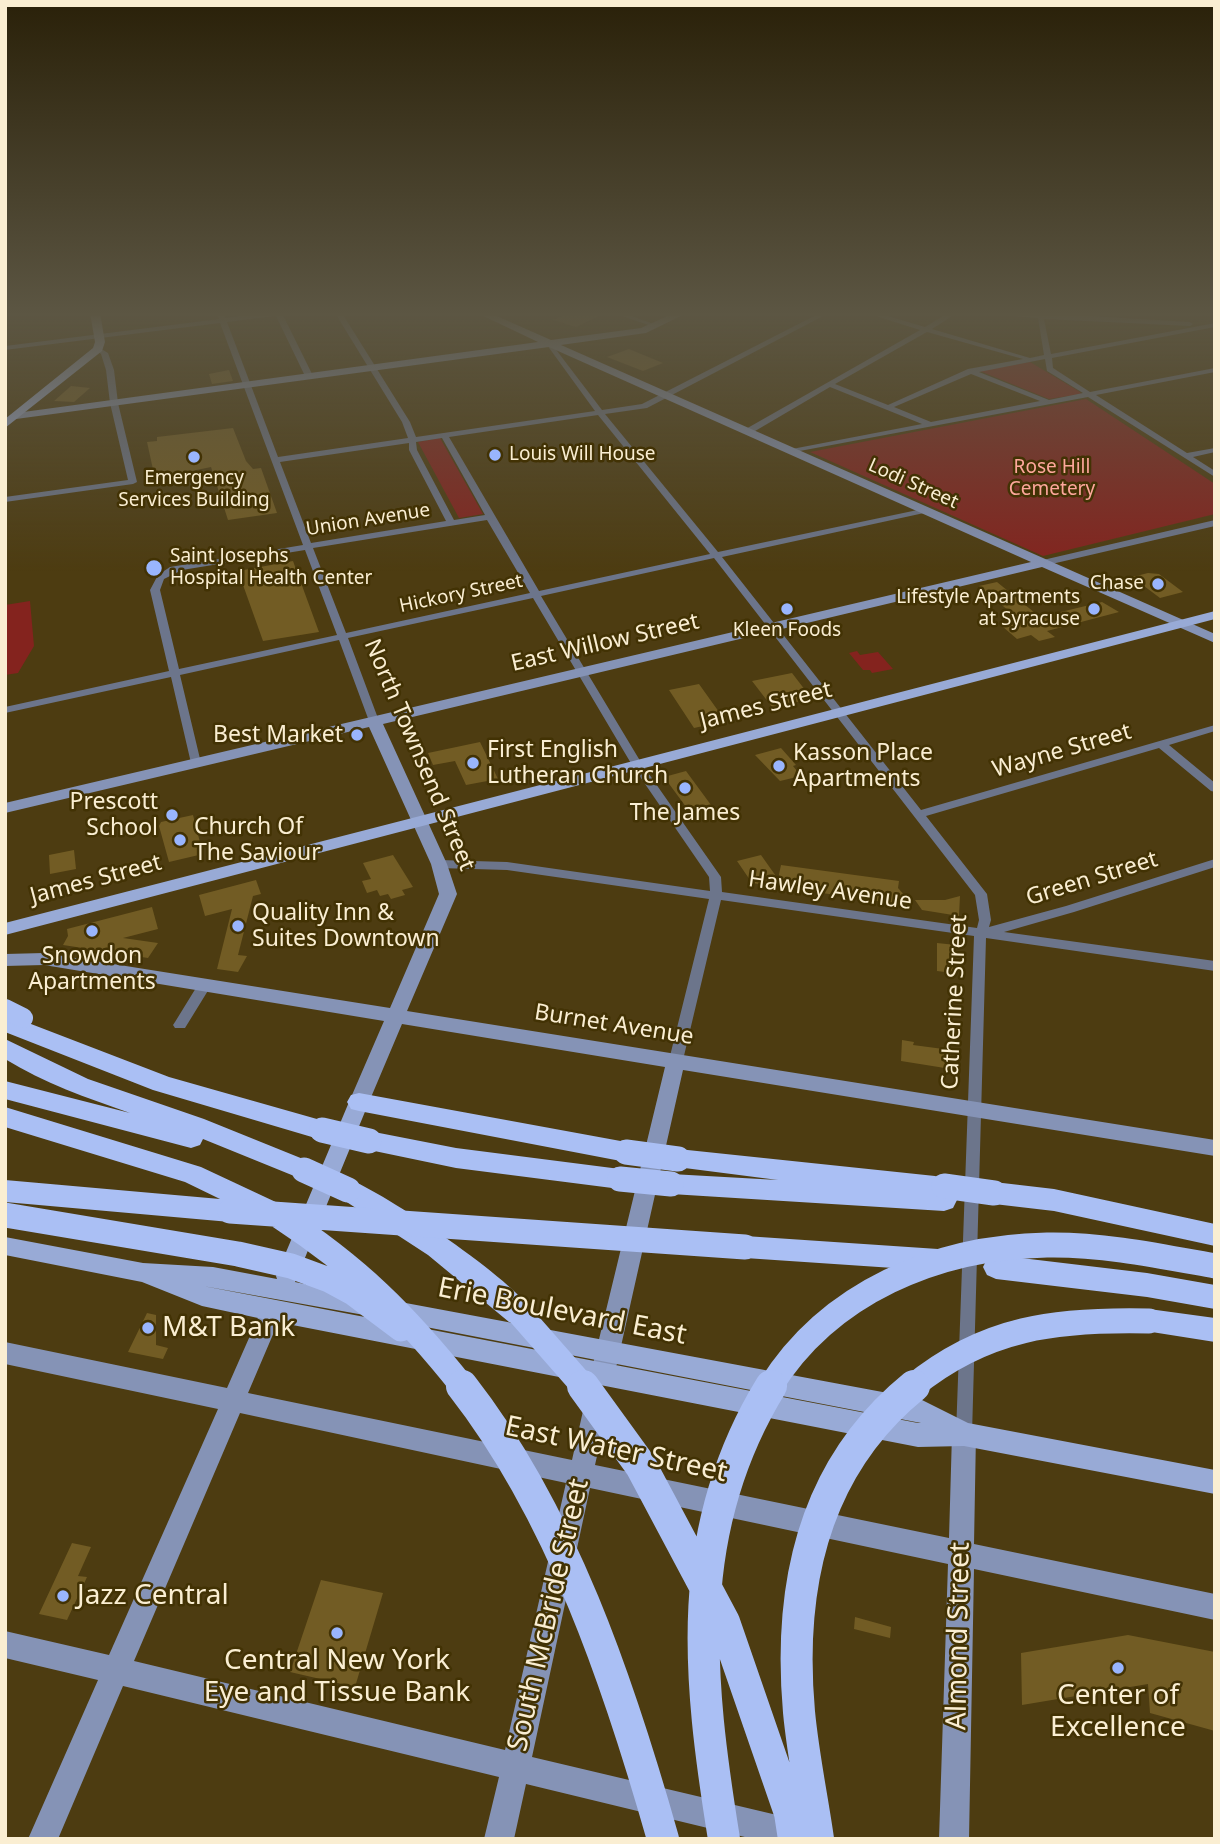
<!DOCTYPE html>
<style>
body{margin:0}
#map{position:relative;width:1220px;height:1844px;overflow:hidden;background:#4d3c11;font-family:"Noto Sans",sans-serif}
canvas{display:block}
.frame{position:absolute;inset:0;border:7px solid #faeed2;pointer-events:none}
</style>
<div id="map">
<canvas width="1220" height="1844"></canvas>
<div class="frame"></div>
</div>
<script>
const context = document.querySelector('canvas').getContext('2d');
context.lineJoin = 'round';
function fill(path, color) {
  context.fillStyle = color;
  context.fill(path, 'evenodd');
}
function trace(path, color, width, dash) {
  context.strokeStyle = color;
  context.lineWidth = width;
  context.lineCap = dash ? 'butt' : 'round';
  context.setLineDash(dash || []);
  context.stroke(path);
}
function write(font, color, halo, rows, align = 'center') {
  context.font = font + ' "Noto Sans",sans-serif';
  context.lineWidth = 5;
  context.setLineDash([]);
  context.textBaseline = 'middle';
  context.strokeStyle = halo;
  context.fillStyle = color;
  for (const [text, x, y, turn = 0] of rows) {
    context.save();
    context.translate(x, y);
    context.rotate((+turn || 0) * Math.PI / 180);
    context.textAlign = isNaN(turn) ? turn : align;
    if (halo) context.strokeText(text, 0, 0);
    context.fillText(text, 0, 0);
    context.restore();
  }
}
fill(new Path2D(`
 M1030,362L1080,392L1081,394L1049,399L980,371Z
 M1086,399L1215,484V514L1043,556L810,452Z
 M440,438L483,514L459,518L418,442Z
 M30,601L34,646L18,673L5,675V605Z
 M857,651L860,655L878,652L893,669L872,673L870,670H863L849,653Z`), '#84231e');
fill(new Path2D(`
 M568,313H606L576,327L553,320Z
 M629,349L663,363L643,371L607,357Z
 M229,370L233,381L212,384L209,374Z
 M71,386L90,388L74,402L54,401Z
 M233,428L246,461L253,469L261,468L277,513L228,520L211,467L187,472L191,477L156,483L147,442L157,441V437Z
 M293,561L319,632L263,641L238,571Z
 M1148,573L1159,574L1183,592L1160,598L1132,577Z
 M997,582L1040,617L1102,602L1119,612L1047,631L1055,637L1039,641L1031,635L1017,639L1003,627L1022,622L979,586Z
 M792,673L812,699L772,707L752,681Z
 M699,684L719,712L726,721L694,728L669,690Z
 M480,742L498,779L466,785L455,761L433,765L428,753Z
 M781,748L796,765L793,766L801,776L780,781L755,755Z
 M686,771L711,805L689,811L664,777Z
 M193,815L203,854L169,862L159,826L161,822Z
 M74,850L76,869L50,874L49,855Z
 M393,855L413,887L402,890L405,895L391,899L388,894L380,896L377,890L367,893L362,881L371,879L363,863Z
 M761,855L778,879L781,865L899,881L898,888L906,897V905L752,883L737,861Z
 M256,880L261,894L253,896L238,955L247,956L238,972L217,969L232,909L205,916L199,895Z
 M960,896L959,916L922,910L915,900H945Z
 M152,907L158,929L123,938L158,943L148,958L63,945L68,936L67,929Z
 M937,943L956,945L953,973L937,971Z
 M902,1040L914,1042L913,1045L951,1050V1069L901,1061Z
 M147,1313L156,1315V1345L168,1348L163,1359L128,1352Z
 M72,1543L91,1547L78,1576L87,1577L67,1620L39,1614Z
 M321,1580L383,1593L355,1687L290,1672Z
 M855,1617L891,1627L890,1638L854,1629Z
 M1128,1635L1215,1652V1731L1150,1713L1148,1684L1022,1705L1021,1653Z`), '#725c24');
fill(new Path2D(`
 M217,313H224L225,318L261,313H284L283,315L313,376L309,378L305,376L276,316L227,322L278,457L408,438L402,422L335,313H342L410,422L416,437L595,411L547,345V343H551L602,410L642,404L820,313H829L647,408L605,414L718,552L927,508V512L924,513L722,557L921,810L1215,725V731L1169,745L1215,783V792L1211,791L1159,748L926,816L987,894L991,920L989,927L1066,906L1215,859V867L1074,912L1004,932L1215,961V971L986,938L972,1434L970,1440L964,1442L958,1440L956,1434L974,936L721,900L683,1060L681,1064H671L669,1060L709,899L507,870L439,868L433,864L439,860L507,862L710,891L709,877L632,765L533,598L348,638L379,721L374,724L369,721L339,640L180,675L201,763L196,766L191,763L171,677L5,713V707L169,671L150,590L158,575L170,567L303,545L220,323L5,350V346L219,319ZM598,415L710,554L539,591L449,437ZM442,438L485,515L454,520L417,450L416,442ZM409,443V450L446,521L311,543L280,462ZM487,520L530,593L346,633L313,548ZM305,550L337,635L179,669L160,590L164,579L182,570ZM714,558L975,895L979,920L977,928L722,892L721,877L642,764L541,596Z
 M613,313H624L659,326L654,327Z
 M866,313H878L925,327L948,313H957L932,329L1030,358L1044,355L1038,318L964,313H1043L1190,322L1193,324L1190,326L1044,319L1051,354L1215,323V327L1052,358L1053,368L1090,392L1215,368V372L1096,395L1187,453L1215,448V452L1193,457L1215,471V477L1088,397L789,453V449H792L922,424L830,387L750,434H744V430L920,330ZM927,332L1023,359L968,369L888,405L835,384ZM1045,359L1047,371L1083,393L1049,400L979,372ZM971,374L1040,401L931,422L894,407Z
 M98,347L108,353L114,370L118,403L137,482L133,484L5,502V497L128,480L110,403L106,370L101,354L95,349Z
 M1215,520V526L1043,566L1039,563L1043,560Z
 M204,981L209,983L210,986L209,989L185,1028H175L173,1025L175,1022L199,983Z`), '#6c758b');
fill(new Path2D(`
 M477,313H490L551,340L641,328L674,313H687L646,333L561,345L1215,634V643L1042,567L383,724L447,864L457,894L407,1011L1215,1140V1156L683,1070L617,1364L613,1372L605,1375L597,1372L593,1364L665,1067L402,1024L369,1102L366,1108L359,1110L352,1108L349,1102L384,1021L44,965L5,966V954L44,953L390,1008L439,894L431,864L369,727L5,813V803L1031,562L549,347L16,419L11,416L16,413L538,342Z
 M272,1301L280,1304L283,1311L248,1393L572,1460L585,1402L589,1394L597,1391L605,1394L609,1402L595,1465L949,1538L952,1434L955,1426L964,1422L973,1426L976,1434L974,1544L1215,1594V1620L974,1569L969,1839H939L948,1564L590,1488L532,1757L798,1820L808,1825L813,1835L811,1839H753L526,1784L514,1839H484L499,1777L123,1686L58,1839H28L98,1680L5,1658V1631L109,1655L218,1409L5,1364V1342L227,1388L264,1304ZM240,1413L566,1483L505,1750L134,1661Z`), '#8593b6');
fill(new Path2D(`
 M90,313H100L105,342L102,351L5,428V419L93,348L95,342Z
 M1215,611V619L5,935V923Z
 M359,1094L366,1096L369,1102L295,1282L372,1298L375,1305L372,1312L364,1315L203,1286L918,1423H921L395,1321L387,1318L384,1311L387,1304L395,1301L920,1399L968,1423L1215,1470V1494L964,1446L918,1447L272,1321L202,1306L142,1282L5,1255V1237L143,1263L213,1267L277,1279L276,1276L349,1102L352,1096Z`), '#98aad6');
fill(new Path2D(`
 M5,1014L169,1077L331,1123L334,1130L331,1137L322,1140L153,1090L5,1032Z
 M5,1039L88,1079L204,1119L313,1163L316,1170L313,1177L304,1180L203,1139L200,1145L191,1148L5,1099V1081L130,1113C87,1098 44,1083 5,1059Z
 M359,1093L626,1142L635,1145L638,1152L635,1159L626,1162L359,1111L351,1109L347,1102L351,1095Z
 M5,1107L201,1167L280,1204L284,1212L280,1220L271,1223L242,1210L239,1219L230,1222L5,1202V1180L220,1199L185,1182L5,1127Z
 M369,1131L456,1148L620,1169L629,1172L633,1179L629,1186L620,1189L456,1168L360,1148L357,1141L360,1134Z
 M678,1149L935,1176L944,1179L948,1186L946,1190L953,1192L957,1200L953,1208L944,1211L671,1194L662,1191L658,1184L662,1177L671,1174L778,1180L669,1166L666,1159L669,1152Z
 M348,1179C382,1191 519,1283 533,1313L529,1322L519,1325L509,1322L428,1255L339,1197L335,1190L339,1183Z
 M994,1182L1054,1189L1215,1224V1246L1054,1211L994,1204L985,1200L981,1193L985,1186Z
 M745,1236L938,1249L947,1252L951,1260L947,1268L938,1271L745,1258L736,1255L732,1247L736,1239Z
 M996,1255L1147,1273L1215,1285V1309L1147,1297L996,1279L987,1275L983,1267L987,1259Z
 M1149,1309L1215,1318V1342L1139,1330L1135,1321L1139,1312Z`), '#aabff4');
trace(new Path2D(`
 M5,1009L23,1018`), '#aabff4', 20);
trace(new Path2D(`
 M322,1130L369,1141
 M626,1152L678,1159
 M304,1170L348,1190
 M620,1179L671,1184
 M944,1186L994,1193
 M230,1211L745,1247
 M5,1215L238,1254L291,1266L329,1280L353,1293L401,1329
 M279,1216C357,1267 405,1314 463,1387
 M519,1313L584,1387
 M770,1387C829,1292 937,1247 1047,1245C1103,1244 1160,1256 1215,1266
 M912,1387C985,1327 1057,1319 1149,1321`), '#aabff4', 25);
trace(new Path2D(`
 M462,1386C562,1514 619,1684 663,1839
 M583,1386L641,1466L724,1622L790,1813L794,1839
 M724,1839C698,1678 682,1531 771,1386
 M818,1839C812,1797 803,1755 799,1712C788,1588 813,1468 914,1386`), '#aabff4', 32);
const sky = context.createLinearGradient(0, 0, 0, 572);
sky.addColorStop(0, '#2a2109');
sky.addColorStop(0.55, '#5c5643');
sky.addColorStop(1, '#5c564300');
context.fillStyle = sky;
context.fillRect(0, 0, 1220, 572);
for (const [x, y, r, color] of [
 [495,455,7,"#99b5fd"],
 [194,457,7,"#99b5fd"],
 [154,568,9,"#99b5fd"],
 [1158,584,7,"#99b5fd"],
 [787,609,7,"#99b5fd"],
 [1094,609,7,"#99b5fd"],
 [357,735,7,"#99b5fd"],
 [473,763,7,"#99b5fd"],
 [779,766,7,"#99b5fd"],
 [685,788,7,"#99b5fd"],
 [172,815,7,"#99b5fd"],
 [180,840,7,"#99b5fd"],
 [238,926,7,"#99b5fd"],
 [92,931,7,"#99b5fd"],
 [148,1328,7,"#99b5fd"],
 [63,1596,7,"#99b5fd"],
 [337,1633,7,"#99b5fd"],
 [1118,1668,7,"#99b5fd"]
]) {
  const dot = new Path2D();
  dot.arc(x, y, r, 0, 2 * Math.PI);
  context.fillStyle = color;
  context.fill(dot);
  trace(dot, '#423204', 2.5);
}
write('19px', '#faeed2', '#423204', [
 ["Louis Will House",509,455],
 ["Emergency",194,479,"center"],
 ["Services Building",194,501,"center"],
 ["Saint Josephs",170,557],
 ["Hospital Health Center",170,579],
 ["Chase",1144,584,"right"],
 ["Lifestyle Apartments",1080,598,"right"],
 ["at Syracuse",1080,620,"right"],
 ["Kleen Foods",787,631,"center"]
], 'left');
write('19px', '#fea79c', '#423204', [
 ["Rose Hill",1052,468],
 ["Cemetery",1052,490]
]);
write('19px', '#faeed2', '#423204', [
 ["Lodi Street",913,484,24],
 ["Union Avenue",368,520,-9],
 ["Hickory Street",461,594,-12]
]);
write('23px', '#faeed2', '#423204', [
 ["East Willow Street",605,643,-13],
 ["James Street",766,706,-14],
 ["Wayne Street",1062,751,-16],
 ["North Townsend Street",419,755,67],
 ["Green Street",1092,879,-17],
 ["James Street",96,880,-15],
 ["Hawley Avenue",830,891,8],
 ["Catherine Street",955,1002,-87],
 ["Burnet Avenue",614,1025,9]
]);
write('23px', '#faeed2', '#423204', [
 ["Best Market",343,735,"right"],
 ["First English",487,750],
 ["Lutheran Church",487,776],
 ["Kasson Place",793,753],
 ["Apartments",793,779],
 ["Prescott",158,802,"right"],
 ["School",158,828,"right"],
 ["The James",685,813,"center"],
 ["Church Of",194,827],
 ["The Saviour",194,853],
 ["Quality Inn &",252,913],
 ["Suites Downtown",252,939],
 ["Snowdon",92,956,"center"],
 ["Apartments",92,982,"center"]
], 'left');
write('28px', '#faeed2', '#423204', [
 ["Erie Boulevard East",562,1312,11],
 ["East Water Street",616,1450,12],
 ["South McBride Street",549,1615,-77],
 ["Almond Street",959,1636,-89]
]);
write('28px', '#faeed2', '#423204', [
 ["M&T Bank",162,1328],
 ["Jazz Central",77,1596],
 ["Central New York",337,1661,"center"],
 ["Eye and Tissue Bank",337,1693,"center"],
 ["Center of",1118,1696,"center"],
 ["Excellence",1118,1728,"center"]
], 'left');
</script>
